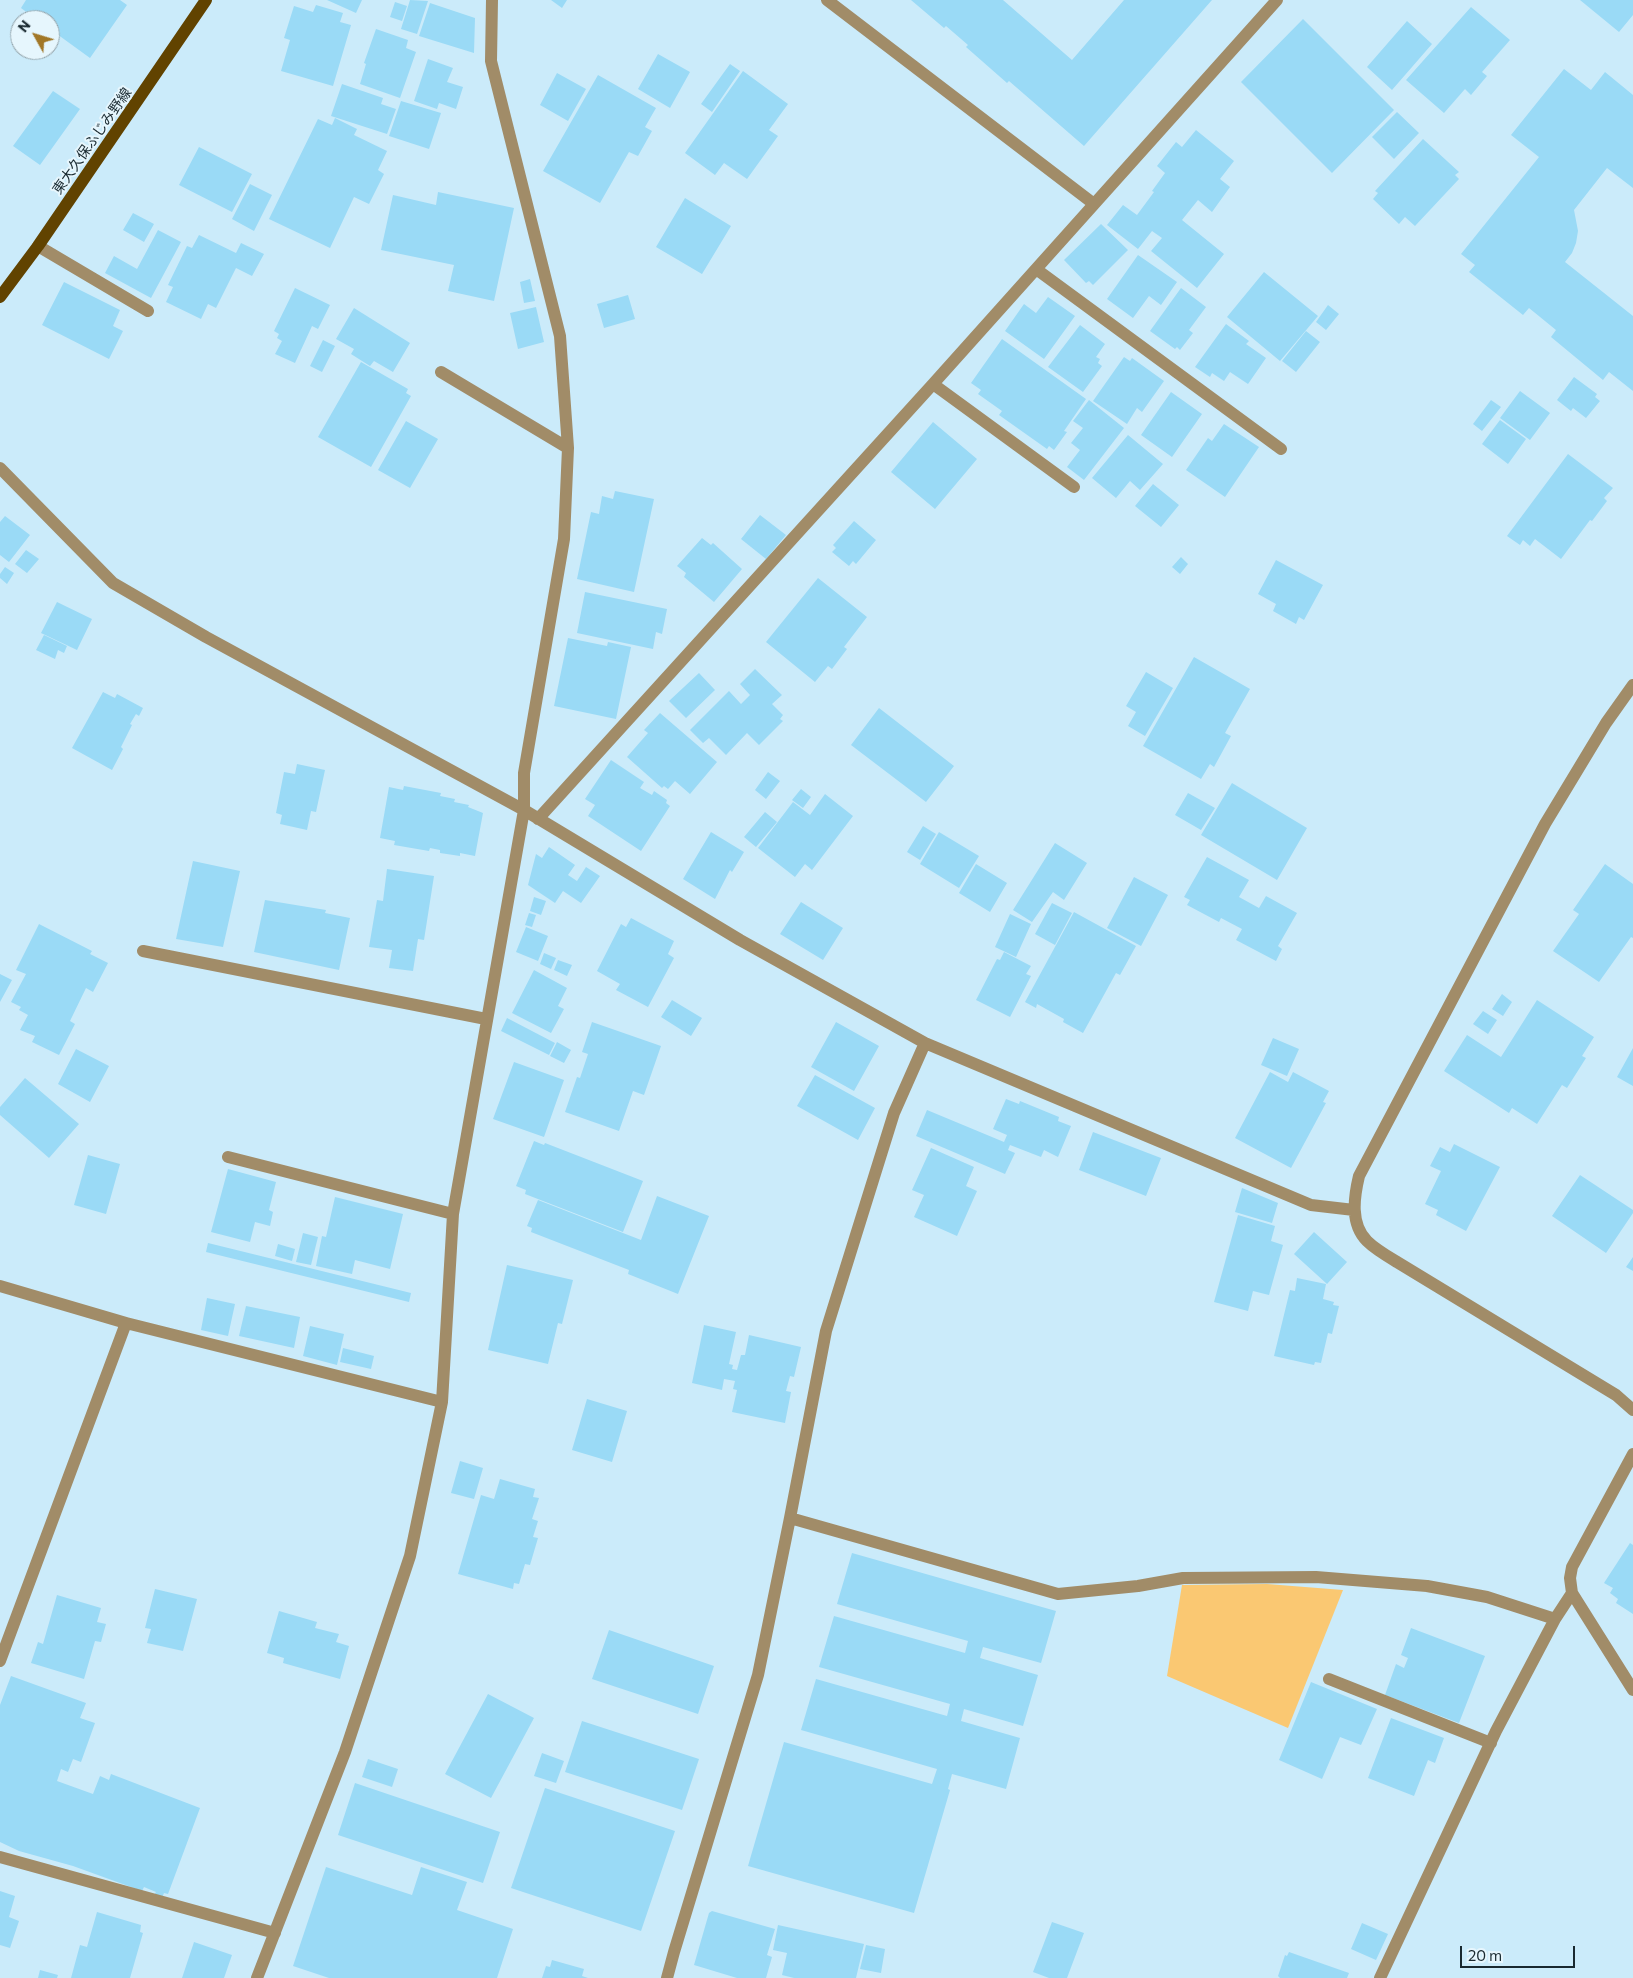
<!DOCTYPE html>
<meta charset="utf-8">
<style>
body{margin:0}
#map{position:relative;width:1633px;height:1978px;overflow:hidden;background:#cbebfa;font-family:Commissioner,sans-serif}
canvas{display:block}
.north{position:absolute;left:10px;top:10px;width:50px;height:50px;box-sizing:border-box;background:#e6f6fd;border:1px solid #94a4ab;border-radius:50%;rotate:309deg;font-size:14px;font-weight:700;line-height:20px;text-align:center;color:#192930}
.north::after{content:'';display:block;margin:auto;width:18px;height:22px;background:#a17727;clip-path:polygon(50% 0,100% 100%,50% 72%,0 100%)}
.scale{position:absolute;left:1460px;top:1946px;width:115px;height:22px;box-sizing:border-box;border:2px solid #192930;border-top:0;padding-left:6px;font-size:15px;line-height:18px;white-space:nowrap;color:#192930;-webkit-text-stroke:4px #e6f6fd;paint-order:stroke}
</style>
<div id="map">
<canvas width="1633" height="1978"></canvas>
<div class="north">N</div>
<div class="scale">20 m</div>
</div>
<script>
const context = document.querySelector('canvas').getContext('2d');
context.lineJoin = 'round';
function fill(path, color) {
  context.fillStyle = color;
  context.fill(path, 'evenodd');
}
function trace(path, color, width, dash) {
  context.strokeStyle = color;
  context.lineWidth = width;
  context.lineCap = dash ? 'butt' : 'round';
  context.setLineDash(dash || []);
  context.stroke(path);
}
function write(font, color, halo, rows, align = 'center') {
  context.font = font + ' Commissioner,"Noto Sans JP",sans-serif';
  context.lineWidth = 4;
  context.setLineDash([]);
  context.textBaseline = 'middle';
  context.strokeStyle = halo;
  context.fillStyle = color;
  for (const [text, x, y, turn = 0] of rows) {
    context.save();
    context.translate(x, y);
    context.rotate((+turn || 0) * Math.PI / 180);
    context.textAlign = isNaN(turn) ? turn : align;
    if (halo) context.strokeText(text, 0, 0);
    context.fillText(text, 0, 0);
    context.restore();
  }
}
fill(new Path2D(`
 M1267,1584L1343,1590L1288,1728L1167,1676L1182,1585Z`), '#fac872');
fill(new Path2D(`
 M26,0H120L127,5L90,58L50,29V20H37L21,8Z
 M327,0H362L356,13Z
 M410,0L428,1L417,34L401,29Z
 M551,0H567L562,8Z
 M911,0H1003L1072,60L1124,0H1212L1084,146L1009,81L1007,83L966,47L968,45L946,26L944,28Z
 M1580,0H1633V15L1619,32Z
 M395,2L407,6L402,21L390,17Z
 M430,3L475,18L474,53L419,36Z
 M316,5L343,13L340,22L351,25L333,86L281,71L290,40L284,38L294,6L313,12Z
 M1471,7L1510,40L1482,72L1487,76L1471,95L1465,89L1444,113L1406,80Z
 M1303,19L1394,110L1332,173L1241,82Z
 M1407,21L1432,44L1392,90L1367,67Z
 M376,29L408,40L406,48L416,52L400,98L360,84L366,64L364,63Z
 M658,54L690,72L670,108L638,89Z
 M428,59L453,68L447,82L463,87L456,109L439,103L437,109L414,101Z
 M730,64L740,71L712,112L701,104Z
 M1564,69L1591,90L1605,72L1633,95V188L1607,168L1574,210L1578,231L1576,243L1572,253L1565,262L1633,316V391L1609,372L1603,380L1551,337L1556,330L1529,308L1523,315L1469,272L1475,265L1461,254L1539,157L1511,135Z
 M743,71L788,104L769,130L778,136L747,179L724,163L715,175L685,153Z
 M557,73L586,89L568,121L540,105Z
 M598,75L656,108L645,127L652,131L638,156L629,152L600,203L543,171Z
 M342,84L383,98L381,104L396,109L387,134L331,116Z
 M53,91L80,109L40,165L13,146Z
 M401,101L441,113L429,149L389,136Z
 M1397,112L1419,133L1394,159L1372,137Z
 M335,118L357,129L354,135L387,151L378,170L384,174L369,204L354,197L330,248L269,219L318,119L332,125Z
 M1196,130L1234,161L1220,179L1230,187L1212,212L1198,200L1182,220L1224,254L1197,288L1151,251L1162,238L1152,231L1138,249L1107,225L1123,205L1137,215L1154,192L1152,191L1165,173L1157,166L1176,142L1182,147Z
 M1423,139L1459,172L1455,175L1459,179L1415,226L1405,217L1399,224L1373,199L1378,193L1375,191Z
 M199,147L252,174L232,212L179,185Z
 M250,184L272,195L254,231L232,219Z
 M438,192L514,208L494,301L448,291L454,265L381,250L393,195L436,205Z
 M685,198L731,226L702,274L656,247Z
 M133,213L154,224L144,242L123,230Z
 M1101,224L1128,250L1093,285L1089,281L1086,283L1064,260Z
 M158,230L181,242L151,298L105,273L114,256L137,269Z
 M199,235L236,253L241,243L264,254L252,276L236,268L216,308L208,304L201,319L166,302L173,287L168,285L187,246L192,248Z
 M1138,255L1177,282L1161,305L1149,296L1133,318L1107,299Z
 M1264,272L1318,316L1280,361L1227,317Z
 M530,279L535,301L524,303L520,282Z
 M64,282L120,310L113,326L123,331L109,359L42,325Z
 M295,288L330,305L318,329L312,326L295,363L275,354L282,341L277,338L279,334L274,331Z
 M1181,288L1206,307L1189,330L1193,333L1180,350L1177,347L1175,349L1150,331Z
 M628,295L635,319L604,328L597,304Z
 M1048,297L1075,316L1044,359L1005,331L1024,304L1036,313Z
 M1328,305L1339,314L1326,330L1316,322Z
 M536,307L544,342L518,349L510,313Z
 M354,308L410,343L393,372L374,361L370,366L351,354L354,349L336,339Z
 M1226,324L1249,341L1246,344L1266,358L1248,384L1230,372L1224,381L1212,373L1210,377L1195,367Z
 M1080,325L1105,344L1096,357L1100,359L1098,363L1102,366L1083,392L1048,367Z
 M1306,331L1320,342L1296,372L1282,361Z
 M1002,339L1086,399L1064,431L1067,432L1054,450L1049,446L1047,449L999,415L1002,411L978,394L981,390L971,383Z
 M323,340L335,346L322,372L310,366Z
 M1124,357L1130,361L1132,358L1164,381L1142,412L1137,408L1127,424L1093,401Z
 M361,362L408,389L406,393L411,396L371,467L318,437Z
 M1574,377L1597,394L1595,397L1600,401L1586,418L1573,408L1571,411L1557,400Z
 M1520,391L1550,413L1530,440L1500,418Z
 M1171,392L1202,414L1172,457L1141,435Z
 M1089,400L1124,428L1084,480L1067,467L1080,450L1071,443L1083,428L1073,421Z
 M1491,400L1501,407L1482,431L1473,424Z
 M1500,420L1526,439L1508,464L1482,444Z
 M406,421L438,439L410,488L378,470Z
 M933,422L977,459L935,509L891,472Z
 M1224,424L1259,447L1225,497L1186,470L1208,438L1212,441Z
 M1128,435L1163,464L1140,490L1130,481L1116,498L1092,478Z
 M1568,454L1613,488L1604,498L1607,501L1592,521L1590,520L1561,559L1535,539L1530,546L1523,540L1520,545L1507,536Z
 M1153,484L1179,505L1161,527L1135,506Z
 M615,491L654,499L634,592L577,579L591,512L599,514L602,496L613,499Z
 M760,515L786,535L766,559L741,539Z
 M5,516L30,535L9,562L0,555V522Z
 M854,521L876,540L856,564L853,561L849,566L832,552L836,548L833,545Z
 M702,538L711,545L713,543L742,569L714,602L684,577L686,573L677,566Z
 M26,550L39,559L27,573L15,564Z
 M1181,557L1188,564L1180,574L1172,567Z
 M1276,560L1323,585L1304,620L1299,617L1296,624L1273,611L1276,604L1258,594Z
 M5,567L14,573L7,584L0,578V574Z
 M818,578L867,617L844,647L847,649L832,669L828,666L815,682L766,642Z
 M585,592L667,609L662,634L656,632L653,649L577,633Z
 M57,602L92,619L77,650L41,633Z
 M44,635L67,646L64,653L58,650L55,659L36,650Z
 M568,638L607,646L608,642L631,647L616,719L554,706Z
 M1194,657L1250,689L1225,733L1231,736L1214,767L1210,764L1201,779L1143,746Z
 M755,669L782,695L772,704L783,715L780,719L783,721L759,745L747,733L726,755L709,738L703,743L690,730L729,691L741,704L750,695L740,684Z
 M1146,672L1173,688L1145,736L1128,726L1136,712L1126,706Z
 M699,673L715,690L686,718L669,701Z
 M103,692L115,698L117,694L143,708L139,716L136,714L130,724L132,725L121,747L123,749L112,770L72,748Z
 M879,708L954,766L926,802L851,745Z
 M660,713L717,762L690,794L675,781L668,789L664,786L662,788L627,757L648,733L644,730Z
 M611,760L644,782L640,788L652,795L654,791L667,800L666,803L670,806L641,851L588,816L595,805L585,799Z
 M297,764L325,770L316,812L311,811L307,830L280,824L282,815L276,813L284,772L295,774Z
 M768,772L780,781L766,799L755,790Z
 M1232,783L1307,828L1277,880L1201,835Z
 M404,786L441,793L440,796L455,799L454,802L469,805L468,807L483,813L475,856L460,853V856L440,853V850L430,848L429,851L394,845L395,841L380,838L389,787L403,790Z
 M801,789L811,797L803,808L792,800Z
 M1188,793L1215,808L1201,830L1175,815Z
 M825,794L853,816L812,870L805,864L795,877L758,848L793,802L810,815Z
 M765,812L777,822L756,847L744,837Z
 M923,826L936,834L920,860L907,852Z
 M711,832L744,852L732,872L730,870L715,899L683,879Z
 M939,832L979,856L959,888L920,864Z
 M1055,843L1087,863L1064,900L1053,892L1032,922L1013,910Z
 M549,847L575,865L568,875L577,881L586,867L600,876L581,903L563,891L555,903L528,885L536,854L542,858Z
 M1207,857L1249,880L1239,897L1259,908L1266,896L1297,913L1278,946L1282,949L1276,961L1236,940L1242,929L1221,918L1219,922L1187,905L1190,900L1184,897Z
 M193,861L240,871L223,947L176,939Z
 M976,864L1007,883L990,912L959,893Z
 M1605,864L1633,884V938L1631,937L1599,982L1553,951L1579,914L1573,910Z
 M387,869L434,876L424,940L418,939L413,971L389,968L392,950L369,947L377,900L383,901Z
 M1134,877L1168,895L1141,946L1107,928Z
 M534,897L546,901L541,915L530,911Z
 M265,900L326,910L325,913L350,918L339,970L254,952Z
 M801,902L843,928L823,960L780,934Z
 M1052,903L1072,913L1055,945L1035,934Z
 M1074,912L1136,946L1120,975L1116,973L1083,1033L1063,1022L1064,1019L1037,1004L1036,1008L1025,1002Z
 M529,913L536,915L532,927L525,925Z
 M1010,914L1031,924L1016,957L995,947Z
 M631,918L674,941L668,954L674,958L648,1007L616,990L620,984L597,971L621,924L626,927Z
 M39,924L92,951L90,954L108,963L93,992L86,988L70,1021L75,1024L59,1055L32,1042L35,1036L20,1030L28,1015L19,1010L21,1007L11,1002L26,974L16,970Z
 M526,927L548,936L538,961L516,952Z
 M1004,952L1031,966L1026,974L1031,976L1010,1017L976,1000L997,959L1000,960Z
 M544,953L556,958L551,969L540,964Z
 M558,960L572,965L567,976L554,970Z
 M534,970L567,988L558,1006L564,1009L551,1033L512,1013Z
 M0,974L12,980L0,1002Z
 M1502,994L1512,1002L1503,1016L1492,1009Z
 M672,1000L702,1018L691,1036L661,1017Z
 M1537,1000L1594,1037L1582,1056L1586,1058L1567,1088L1562,1085L1537,1124L1512,1108L1509,1113L1444,1071L1467,1035L1501,1057Z
 M1483,1011L1497,1020L1488,1034L1473,1024Z
 M507,1018L555,1043L549,1055L501,1031Z
 M592,1022L661,1046L644,1095L633,1091L619,1131L565,1112L577,1077L580,1078L588,1054L582,1052Z
 M836,1022L879,1046L854,1091L811,1067Z
 M1273,1038L1299,1049L1287,1076L1261,1065Z
 M557,1042L571,1050L564,1063L550,1056Z
 M1633,1048V1086L1617,1077Z
 M76,1049L109,1066L90,1102L58,1084Z
 M514,1062L564,1080L544,1137L493,1119Z
 M1270,1072L1288,1082L1293,1072L1329,1091L1323,1102L1326,1103L1291,1168L1235,1138Z
 M815,1075L875,1108L858,1140L797,1106Z
 M25,1078L79,1124L49,1158L0,1115V1107Z
 M1006,1099L1019,1104L1020,1101L1059,1117L1058,1121L1071,1126L1058,1157L1044,1150L1041,1157L1010,1145L1008,1150L1015,1153L1005,1174L916,1136L927,1110L1004,1142L1007,1135L993,1129Z
 M1093,1132L1161,1158L1146,1196L1079,1170Z
 M534,1141L544,1145L545,1143L643,1181L623,1232L525,1194L526,1190L516,1186Z
 M1454,1144L1500,1167L1466,1231L1436,1215L1438,1210L1425,1204L1441,1171L1430,1166L1440,1147L1450,1152Z
 M931,1148L974,1167L966,1186L977,1191L957,1236L914,1217L924,1195L912,1190Z
 M88,1155L120,1164L106,1214L74,1205Z
 M228,1169L276,1182L269,1210L273,1212L270,1226L255,1222L250,1242L211,1232Z
 M1580,1175L1633,1210V1213L1606,1253L1552,1216Z
 M1242,1188L1278,1203L1272,1223L1235,1212Z
 M657,1196L709,1216L678,1294L628,1274L629,1270L531,1232L532,1228L527,1226L538,1200L641,1240Z
 M335,1197L403,1214L390,1269L355,1260L352,1274L316,1266L322,1236L326,1237Z
 M1238,1215L1275,1226L1271,1241L1283,1245L1269,1295L1253,1291L1248,1311L1214,1302Z
 M1314,1232L1347,1262L1327,1284L1294,1254Z
 M303,1233L318,1237L311,1265L296,1262Z
 M208,1243L411,1293L409,1302L206,1252Z
 M278,1244L295,1249L292,1261L275,1256Z
 M1633,1257V1271L1626,1267Z
 M507,1265L573,1280L562,1324L558,1323L548,1364L488,1350Z
 M1297,1278L1326,1284L1323,1299L1334,1302L1333,1305L1339,1306L1332,1334L1328,1333L1321,1363L1315,1362L1314,1365L1274,1356L1290,1290L1295,1291Z
 M207,1298L235,1304L228,1336L201,1330Z
 M246,1306L300,1317L294,1348L239,1336Z
 M704,1325L736,1332L729,1364L733,1365L732,1369L737,1370L741,1355H745L749,1335L801,1347L794,1377L790,1376L786,1391L791,1392L785,1423L732,1412L737,1390L733,1389L735,1381L724,1379L722,1390L692,1383Z
 M310,1326L344,1334L337,1365L303,1356Z
 M343,1348L374,1356L371,1369L340,1362Z
 M587,1399L627,1411L612,1462L572,1450Z
 M460,1461L483,1468L474,1499L451,1493Z
 M500,1479L535,1489L533,1497L539,1498L532,1519L538,1521L533,1537L538,1538L530,1565L525,1564L519,1584L514,1583L513,1589L458,1574L481,1495L494,1499Z
 M1630,1543L1633,1545V1614L1616,1603L1618,1599L1610,1593L1613,1588L1604,1583Z
 M852,1553L1056,1611L1041,1663L983,1647L980,1658L1038,1675L1023,1726L964,1709L961,1721L1020,1738L1006,1789L952,1774L948,1789L950,1790L914,1913L748,1866L784,1742L932,1784L937,1769L801,1730L816,1679L947,1716L950,1704L819,1667L834,1616L965,1653L968,1641L837,1604Z
 M155,1589L197,1599L183,1651L147,1643L151,1629L145,1628Z
 M57,1595L101,1608L97,1622L106,1624L101,1642L95,1641L84,1679L31,1663L38,1642L43,1644Z
 M279,1611L317,1622L315,1628L339,1634L336,1642L349,1646L340,1679L283,1663L284,1658L267,1653Z
 M1411,1628L1485,1656L1459,1723L1385,1695L1396,1664L1404,1668L1408,1658L1401,1655Z
 M609,1630L714,1666L698,1714L592,1679Z
 M11,1676L86,1703L80,1718L95,1723L81,1762L73,1759L68,1772L61,1769L57,1781L93,1794L100,1776L109,1780L111,1774L200,1808L168,1894L164,1893L162,1898L154,1895L156,1892L144,1887L142,1891L73,1866L19,1851L0,1842V1705Z
 M1311,1682L1377,1709L1361,1745L1340,1737L1322,1779L1279,1760Z
 M488,1694L534,1718L491,1798L445,1774Z
 M1391,1718L1444,1738L1435,1763L1428,1760L1414,1796L1368,1778Z
 M582,1721L699,1759L682,1810L565,1772Z
 M542,1753L564,1761L556,1783L534,1776Z
 M368,1759L398,1769L392,1787L362,1777Z
 M355,1783L500,1832L483,1883L338,1835Z
 M545,1788L675,1831L641,1931L511,1888Z
 M326,1867L412,1895L421,1867L467,1882L457,1910L513,1929L497,1978H329L293,1966Z
 M0,1891L15,1896L9,1917L19,1921L10,1948L0,1945Z
 M712,1911L775,1929L767,1955L772,1957L766,1978H737L694,1965L709,1913Z
 M97,1912L141,1925L140,1932L143,1933L130,1978H71L80,1945L87,1947Z
 M1052,1922L1084,1933L1067,1978H1049L1033,1972Z
 M1362,1923L1388,1934L1376,1960L1351,1949Z
 M778,1925L864,1944L856,1978H794L782,1975L787,1953L773,1950Z
 M194,1942L232,1955L224,1978H182Z
 M866,1945L885,1949L881,1973L860,1969Z
 M1289,1952L1349,1973L1347,1978H1280L1278,1976L1285,1955L1287,1956Z
 M552,1960L584,1969L582,1976L588,1978H542L546,1966L550,1967Z
 M40,1970L58,1975L57,1978H38Z`), '#9adaf6');
trace(new Path2D(`
 M827,0L1094,204
 M38,246L148,311
 M1036,269L1281,449
 M441,372L568,448
 M933,384L1074,487
 M0,468L113,583L206,637L524,810L740,940L925,1043L1311,1205L1354,1210
 M1633,685L1606,723L1545,824L1359,1176C1354,1197 1350,1224 1367,1241C1375,1249 1387,1256 1397,1262L1616,1395L1633,1410
 M538,819L933,384L1277,0
 M143,951L486,1019
 M228,1157L453,1214
 M0,1286L126,1323L0,1661
 M126,1323L442,1402
 M1633,1454L1572,1567L1570,1578L1572,1593L1633,1690
 M790,1518L1058,1594L1138,1586L1183,1578L1316,1577L1427,1586L1487,1597L1555,1619
 M1329,1679L1491,1743
 M0,1857L275,1933
 M257,1978L345,1752L410,1556L442,1402L453,1214L524,810V773L564,539L568,448L560,336L491,61L492,0
 M667,1978L674,1952L758,1675L790,1518L826,1331L894,1113L925,1043
 M1380,1978L1496,1731L1555,1619L1572,1593`), '#a18c68', 12);
trace(new Path2D(`
 M0,297L38,246L206,0`), '#614300', 12);
write('14px', '#192930', '#e6f6fd', [
 ["東大久保ふじみ野線",92,141,-55]
]);
</script>
